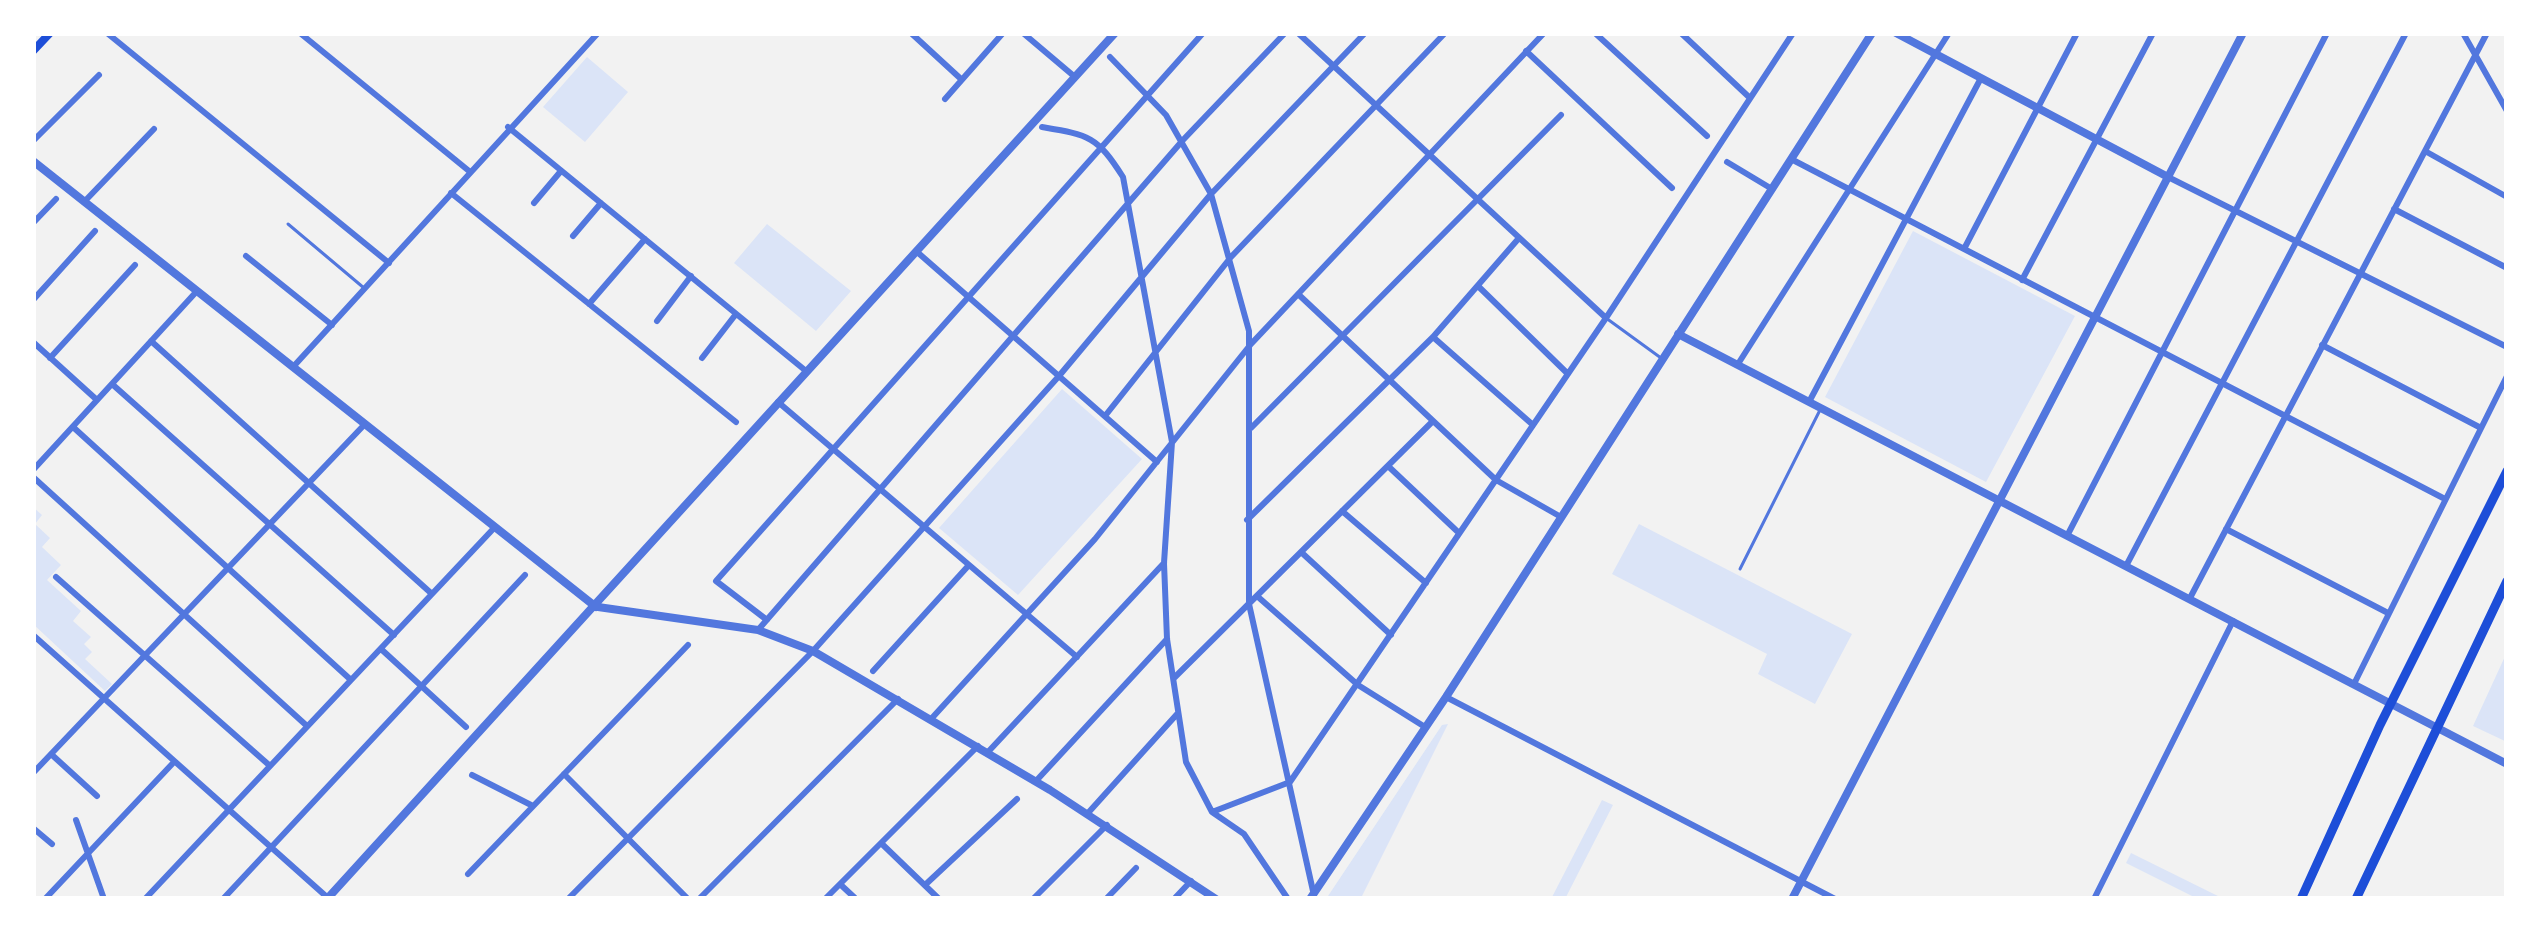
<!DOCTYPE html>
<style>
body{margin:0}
#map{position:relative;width:2540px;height:932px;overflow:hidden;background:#f2f2f2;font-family:"Varela Round",sans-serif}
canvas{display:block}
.frame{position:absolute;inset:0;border:36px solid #fff;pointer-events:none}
</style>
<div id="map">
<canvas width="2540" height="932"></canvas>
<div class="frame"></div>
</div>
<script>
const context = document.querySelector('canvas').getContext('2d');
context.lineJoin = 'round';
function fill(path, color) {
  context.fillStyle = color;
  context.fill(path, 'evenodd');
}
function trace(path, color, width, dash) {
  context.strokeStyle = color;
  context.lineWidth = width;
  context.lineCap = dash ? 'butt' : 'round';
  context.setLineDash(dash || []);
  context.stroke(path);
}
fill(new Path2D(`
 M587,57L628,92L585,142L543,107Z
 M767,224L851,291L816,331L734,263Z
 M1913,231L2075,316L1986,482L1825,397Z
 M1062,389L1142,459L1018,595L939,528Z
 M33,507L42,515L35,524L50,538L42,547L61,565L47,580L81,611L73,621L91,637L84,644L92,652L85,659L112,684L105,691L33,624Z
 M1639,524L1852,634L1815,704L1758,674L1767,654L1612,574Z
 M2507,652V742L2473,726Z
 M1448,724L1362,896L1366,899H1326L1442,725Z
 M1602,800L1613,805L1565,899H1551Z
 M2131,853L2224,899H2198L2126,863Z`), '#dbe4f7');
trace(new Path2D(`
 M288,224L364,288
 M1606,318L1661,358
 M1740,569L1820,410`), '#5277de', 3);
trace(new Path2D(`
 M107,33L389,263
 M300,33L469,171
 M911,33L961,79
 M1023,33L1075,77
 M1298,33L1606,318
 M1595,33L1707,136
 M1681,33L1750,98
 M2463,33L2507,111
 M1526,51L1672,188
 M1110,57L1166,115L1211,194L1249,331V604L1313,891
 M945,99L1003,33
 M508,127L806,371
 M1042,127C1089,135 1097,136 1123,177L1172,442L1164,563L1167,639L1186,762L1212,812L1244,834L1288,899
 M33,141L99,75
 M2425,151L2507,197
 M1791,159L2445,499
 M1727,162L1772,189
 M2168,177L2507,347
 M451,193L736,422
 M84,202L154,129
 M534,203L561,171
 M2394,209L2507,268
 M33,223L56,199
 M573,236L601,203
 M1964,249L2077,33
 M916,251L1157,462
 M246,256L332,325
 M2022,280L2153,33
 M1479,287L1568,374
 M1298,294L1496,480L1561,517
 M33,300L95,231
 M589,304L645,239
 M657,321L691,276
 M1433,337L1533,425
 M151,341L432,594
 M33,342L97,400
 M2322,345L2481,428
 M50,358L135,265
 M702,358L736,314
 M1738,364L1949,33
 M293,367L598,33
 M112,384L394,635
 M778,402L1077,657
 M1809,402L1981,78
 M1105,416L1231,257L1445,33
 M73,427L351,680
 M1251,428L1561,115
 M1388,466L1459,533
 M33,470L197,291
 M33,477L307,726
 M1342,511L1426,583
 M1247,520L1433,337L1519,238
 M2226,529L2388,613
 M2067,536L2327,33
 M1301,552L1391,635
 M2126,566L2406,33
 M56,577L269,765
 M1257,596L1358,685L1425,727
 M2190,598L2487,33
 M767,620L716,581L1203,33
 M758,630L1183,140L1285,33
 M33,635L328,898
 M381,649L466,727
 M873,671L969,565
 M1174,678L1433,421
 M2354,684L2507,376
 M1446,697L1835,899
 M932,718L1095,539L1251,344L1544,33
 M988,752L1164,563
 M51,754L97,796
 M33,773L365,424
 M564,774L688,899
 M472,775L533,806
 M1036,781L1167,639
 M1212,812L1290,782L1606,318L1793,33
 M1088,813L1178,713
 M76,820L104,899
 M33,828L52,844
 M881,843L939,899
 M468,874L688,645
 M841,885L856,899
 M925,885L1017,799
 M45,899L174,762
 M145,899L495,527
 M223,899L525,575
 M568,899L813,651L1059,376L1211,194L1365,33
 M699,899L898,699
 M825,899L978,746
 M1033,899L1107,825
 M1106,899L1136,868
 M1174,899L1191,881
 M2094,899L2233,621`), '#5277de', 6);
trace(new Path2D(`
 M1896,33L2168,177
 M33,161L596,607
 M1678,334L2507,764
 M598,607L758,630L813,651L1050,790L1216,899
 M327,899L1115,33
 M1310,899L1446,697L1872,33
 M1792,899L2243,33`), '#5277de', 8);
trace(new Path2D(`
 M33,51L50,33`), '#1d4ed8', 8);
trace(new Path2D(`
 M2301,899L2380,725L2507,471
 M2356,899L2507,581`), '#1d4ed8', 9);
</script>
